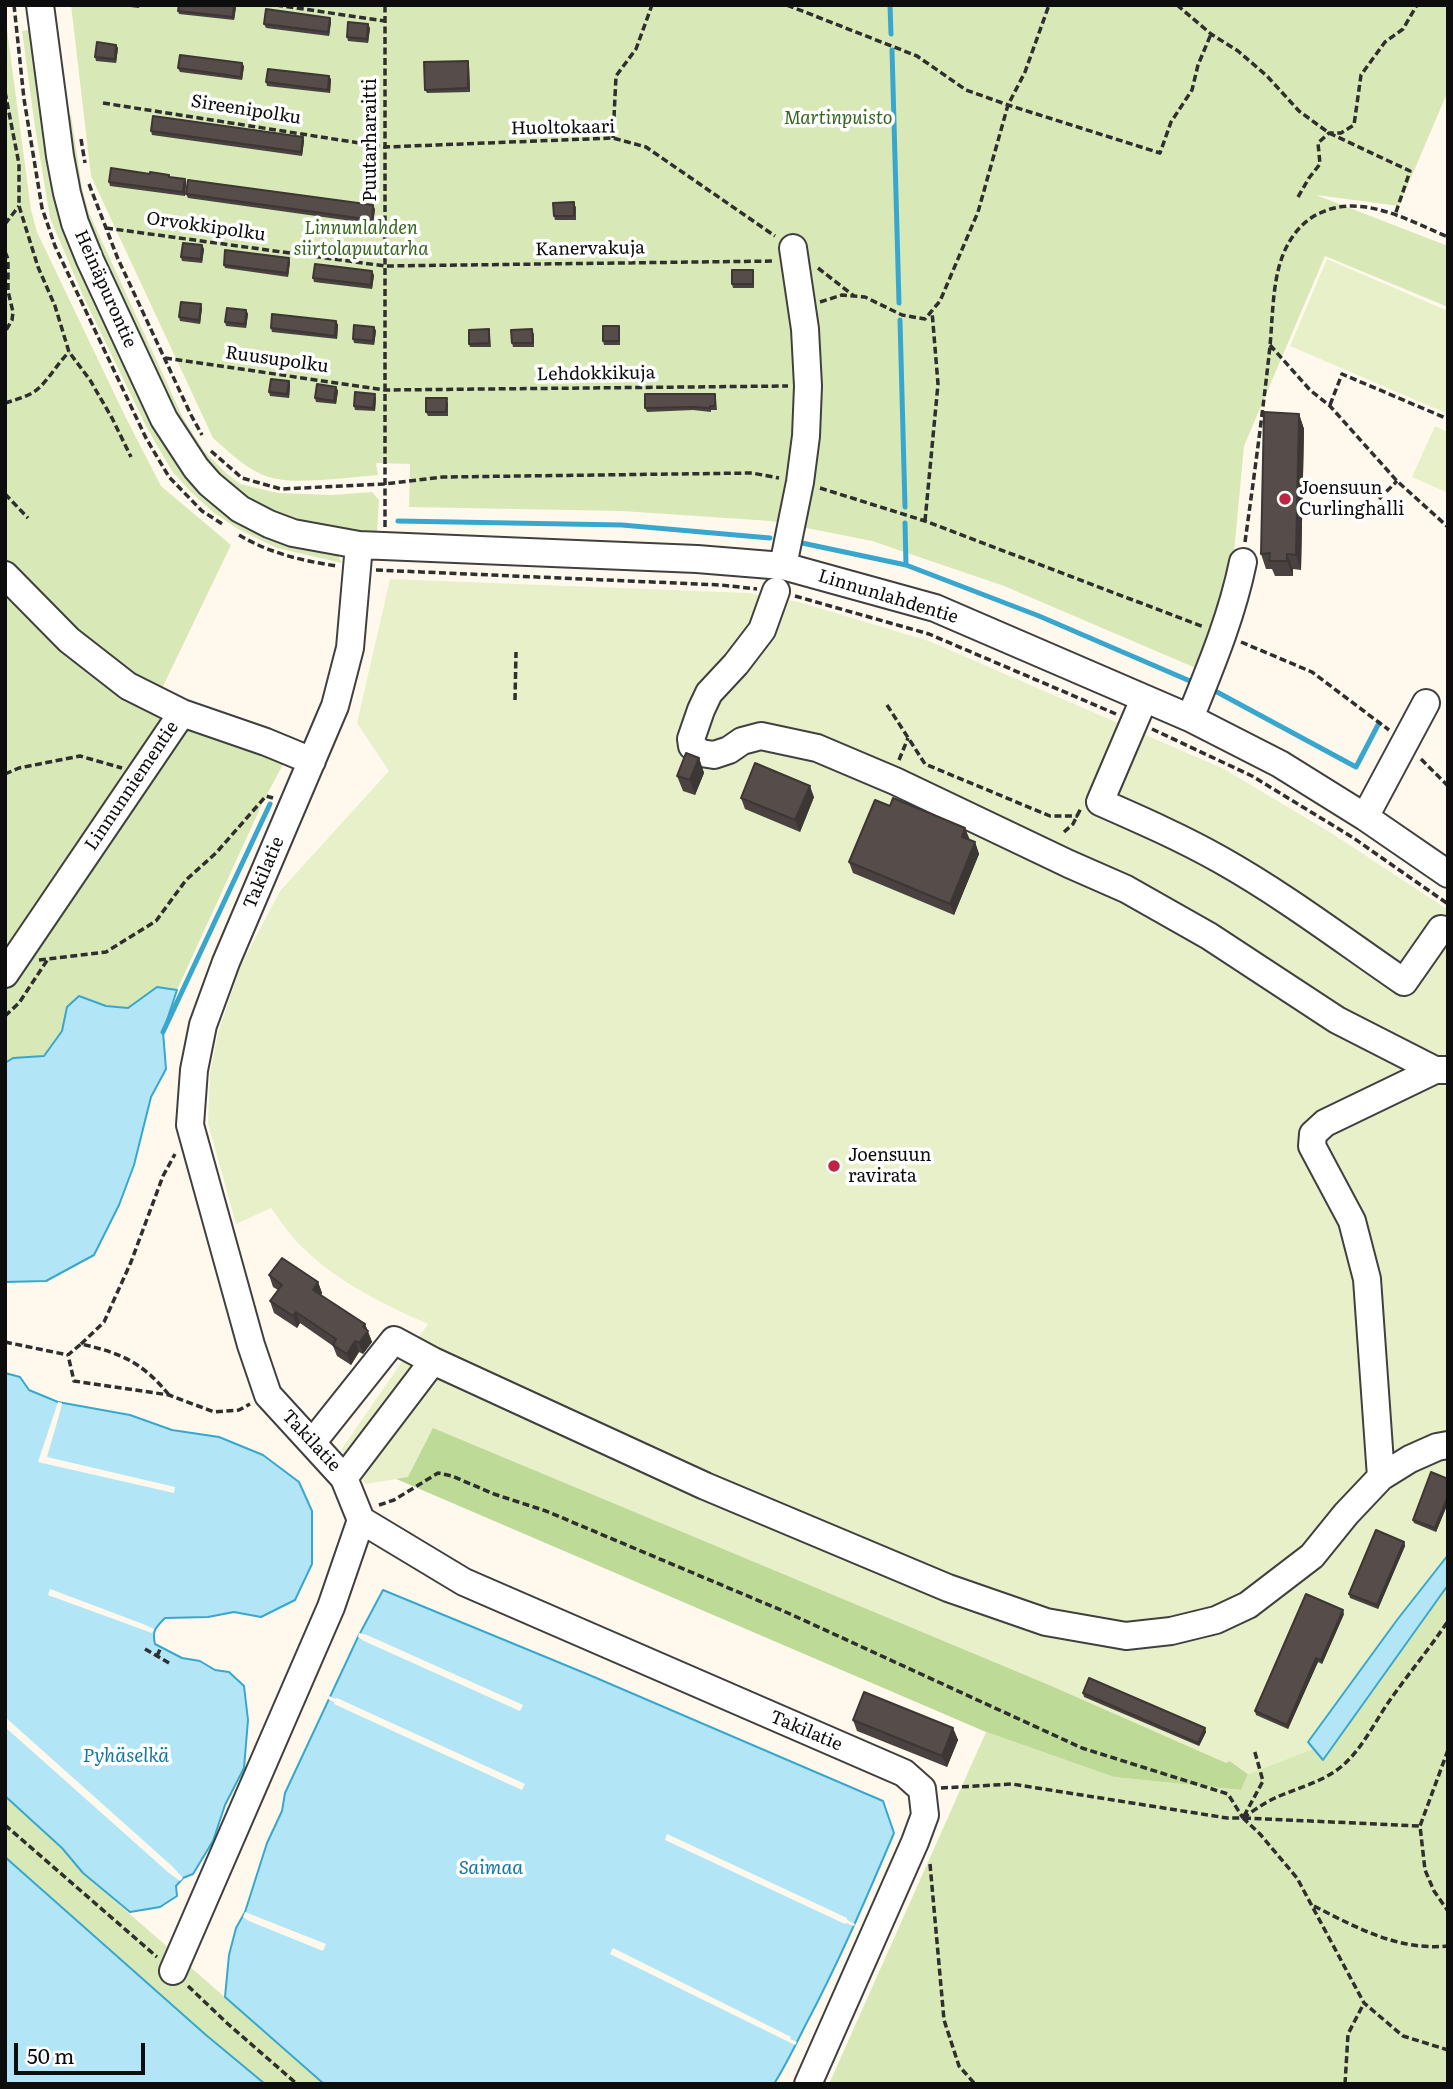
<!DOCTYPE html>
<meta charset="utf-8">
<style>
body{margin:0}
#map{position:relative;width:1453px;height:2089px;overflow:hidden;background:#fff9ed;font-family:Literata,serif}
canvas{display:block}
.frame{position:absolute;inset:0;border:7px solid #0d0d0d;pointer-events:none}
.scale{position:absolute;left:14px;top:2043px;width:131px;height:32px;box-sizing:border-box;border:4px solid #0d0d0d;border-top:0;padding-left:9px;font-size:21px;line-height:24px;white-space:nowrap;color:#0d0d0d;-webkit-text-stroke:5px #fff;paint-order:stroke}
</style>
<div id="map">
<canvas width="1453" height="2089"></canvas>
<div class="frame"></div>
<div class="scale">50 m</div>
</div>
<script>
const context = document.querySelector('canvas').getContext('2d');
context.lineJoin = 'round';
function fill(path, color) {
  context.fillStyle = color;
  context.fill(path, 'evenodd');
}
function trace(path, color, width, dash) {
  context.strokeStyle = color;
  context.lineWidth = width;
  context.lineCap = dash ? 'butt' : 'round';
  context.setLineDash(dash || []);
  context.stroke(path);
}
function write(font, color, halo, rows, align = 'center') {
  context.font = font + ' Literata,serif';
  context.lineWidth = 7;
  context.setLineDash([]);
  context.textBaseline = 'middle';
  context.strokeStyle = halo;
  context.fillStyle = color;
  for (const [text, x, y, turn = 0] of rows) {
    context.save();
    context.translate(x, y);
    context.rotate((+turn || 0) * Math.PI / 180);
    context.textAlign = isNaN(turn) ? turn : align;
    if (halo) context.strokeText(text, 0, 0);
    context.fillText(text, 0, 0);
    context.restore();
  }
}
fill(new Path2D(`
 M71,5H1448V91L1399,206L1316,195L1448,246V307L1325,256L1244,446L1232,574L1198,669L1004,586L872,541L771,521L622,511L409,507L410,464L376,463L378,475C348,477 301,485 272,478C249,472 230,453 213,438L91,176Z
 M5,14L31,210L37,232L125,416L161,486L231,545L154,705L287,757L263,802L177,990L147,1012L5,1138Z
 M28,30L31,31L45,131L186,474L337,554L342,563L277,548L238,529L213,512L191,492L172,471L147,428L84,298L50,218L35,127L22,31Z
 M62,114L71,115L82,188L89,213L183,418L204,451L226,473L240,484L278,493L332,495L372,492L379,500L377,534L299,524L262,507L226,486L189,444L78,208Z
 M1448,1571V2084H829L986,1732L1114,1777L1241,1790L1248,1774L1315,1748Z
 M5,1796L62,1848L83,1873L324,2084H265L206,2035L5,1857Z`), '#d8e9b7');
fill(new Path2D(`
 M426,1417L1230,1761L1248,1774L1241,1790L1114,1777L986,1732L394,1478Z`), '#beda97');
fill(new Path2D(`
 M1327,259L1448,311V414L1290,346Z
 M1435,426L1448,432V493L1412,477Z
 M390,579L748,593L799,602L929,641L1224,769L1333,834L1448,910V1571L1315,1748L1248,1774L1230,1761L1226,1763L1049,1685L433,1428L408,1477L366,1484L341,1450L428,1324C381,1303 339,1283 302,1247C290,1236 281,1221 271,1208L236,1224L208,1123L210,1073L218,1033L240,967L280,891L389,771L357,723Z`), '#e8f0c9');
const water = new Path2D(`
 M157,987L177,990L163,1032L166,1069L151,1097L134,1165L119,1205L94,1255L46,1281L5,1282V1063L13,1058L44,1056L62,1031L67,1007L79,996L106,1006L128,1008Z
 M5,1373L20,1377L29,1390L58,1402L130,1415L172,1430L219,1437L263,1455L299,1482L312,1511V1564L295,1600L261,1617L234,1612L208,1617L165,1618C155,1628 152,1631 155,1644L182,1658L200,1661L215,1670L229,1672L244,1686L248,1720L244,1768L225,1805L213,1841L193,1874L183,1878L176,1886L177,1896L160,1907L130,1912L83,1873L62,1848L5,1796Z
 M1448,1555V1585L1323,1760L1308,1742L1397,1620Z
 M383,1590L587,1674L883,1801L894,1833C866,1899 838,1964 805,2026C795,2046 786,2065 774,2084H324L225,1997L229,1955L236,1928L245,1912L267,1843L282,1811L285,1793L358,1637Z
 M5,1857L206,2035L265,2084H5Z`);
fill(water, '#b2e6f6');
trace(water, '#39a7cd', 2);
fill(new Path2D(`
 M58,1402L62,1403L60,1412L47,1457L175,1487L174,1493L38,1462Z
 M50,1589L143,1624L154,1629L152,1633L48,1595Z
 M359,1633L367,1635L523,1705L520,1711L364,1641L358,1637Z
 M329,1696L336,1699L337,1698L525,1784L522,1790L334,1704V1702L328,1699Z
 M5,1717L173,1867L183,1878L180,1881L169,1873L5,1727Z
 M667,1834L847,1918V1920L855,1924L854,1926L846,1923L845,1924L665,1840Z
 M245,1912L326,1944L323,1951L249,1921L243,1917Z
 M613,1948L791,2037L790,2039L797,2042L795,2045L610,1954Z`), '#fff9ed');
trace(new Path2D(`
 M890,5L891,34
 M892,50L899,303
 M900,320L905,507
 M398,521L622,525L770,538
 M802,543L906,565L905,523
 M906,565L1039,616L1190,681
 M1217,692L1356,767L1379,723
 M163,1032L270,804`), '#39a7cd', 5);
const minor = new Path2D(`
 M40,5L60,156L67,193L75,223L90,260L164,419L196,468L210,484L240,509L269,524L293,533L359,545L697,559L783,566L935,608L1190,718L1280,764L1365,817L1448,874
 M359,545L350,648L335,706L226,962L203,1025L194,1070L190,1125L251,1345L268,1395L344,1478L361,1520L464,1582L904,1773L922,1789L925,1815L915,1842L808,2084
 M783,566L800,482L806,436L808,386L805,329L793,248
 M5,575L69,640L128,686L182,713L266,742L312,761
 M776,591L762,630L736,664L709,693L701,710L691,739L692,746L701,753L714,755L729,750L742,741L761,736L817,748L895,781L1069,864L1126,889L1209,936L1337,1020L1435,1070H1448
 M1144,699L1100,802C1141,820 1182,838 1221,860C1285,896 1344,941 1404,982L1441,929
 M1190,718C1211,666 1232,616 1243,562
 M1365,817L1426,703
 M5,974L182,713
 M433,1361L705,1486L948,1588L1046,1622L1126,1636L1171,1631L1216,1620L1248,1605L1312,1556L1346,1514L1381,1477L1410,1459L1437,1447L1448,1445
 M312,1443L394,1340L433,1361L344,1478
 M1381,1477L1367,1279L1352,1221L1312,1146L1313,1134L1325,1123L1435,1070
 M173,1971L331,1607L361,1520`);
trace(minor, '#404040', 30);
trace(new Path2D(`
 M14,5L24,99L42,208L55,246L146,438L169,477L202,511L224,525
 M276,5L385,21
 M787,5L917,56L966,90L1008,105L1160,153L1171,122L1192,90L1198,65L1211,34
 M1177,5L1211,34L1238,51L1267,76L1299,111L1329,133L1410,171L1395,215
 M5,92L19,164V206L38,267L55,306L69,352L90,380L112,418L131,457
 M103,103L385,147L613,138L646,147L775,236
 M613,138L616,76L636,49L652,5
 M81,139L85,163
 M89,184L118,259L191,415L202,435
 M1298,197L1309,178L1320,164L1318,143L1329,133H1341L1354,125L1361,75L1385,42L1403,29L1417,5
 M5,224L19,206
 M106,228L385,266L775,261
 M5,252L8,259V291L13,312L12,320L5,332
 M818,268L854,296
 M820,302L842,295L865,297L902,315L925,319L940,301L978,212L1008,105L1025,72L1049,5
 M1270,345L1310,390L1330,406L1397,481L1448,527
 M165,358L385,390L788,386
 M5,403C18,399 31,396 40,387C51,376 58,363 69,352
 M1330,405L1342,374L1448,419
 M211,451L242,478L281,489L385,484L443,477L752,473L779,478
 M820,488L925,521L1204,627
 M5,494L28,518
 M1379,499L1397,481
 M925,521L938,384L932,311
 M385,527V5
 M239,535C269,553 303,561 337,566
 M1245,542C1254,477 1263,411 1270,346C1273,315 1272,274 1287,246C1294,232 1306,219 1320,213C1362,193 1410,221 1448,237
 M376,570L721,585L757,589
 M795,596L929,634L1116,714
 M1241,642L1312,672L1389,730
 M515,700L516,652
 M887,705L925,764L1050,816H1078
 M1152,729L1252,776L1352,837L1448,904
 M1421,759L1448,786
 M899,760L908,738
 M5,774L19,768L80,756L122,768
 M1064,832L1073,824L1081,808
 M39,960L106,952L156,921L186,880L216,853L266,796L273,798
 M5,1016L19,1003L48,959
 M5,1342L68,1355
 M81,1344L104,1322L131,1262L163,1176L175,1154
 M169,1395C142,1362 121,1353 81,1344L68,1355L74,1381L169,1395L214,1412L239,1410L250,1404
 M379,1505L394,1500L438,1473L452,1476L494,1494L546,1511L788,1613L1082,1748L1228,1794L1243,1818
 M145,1649L169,1663
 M157,1656L161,1647
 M1448,1750L1420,1826L1425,1870L1434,1891L1448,1911
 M941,1788L1012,1784L1227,1818H1243L1260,1834L1297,1878L1364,2003L1403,2036L1448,2050
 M1244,1816L1263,1781L1254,1749
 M1243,1818C1253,1811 1264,1803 1275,1798C1294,1789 1316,1784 1334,1772C1360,1755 1373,1724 1390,1700C1409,1673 1430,1648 1448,1621
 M1244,1818L1420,1826
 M5,1825L157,1957
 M930,1864L944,2020L959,2066L975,2084
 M1314,1906C1357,1928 1399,1951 1448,1946
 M188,1986L228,2024L297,2084
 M1345,2084L1348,2034L1364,2003`), '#2f2f2f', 3.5, [7, 3.5]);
trace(minor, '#fff', 26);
fill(new Path2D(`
 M113,5H140L139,8Z
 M236,7L234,20L179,14L178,11Z
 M330,18L331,22L329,36L266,28L264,24Z
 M370,28L368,43L348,41L347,37Z
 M116,45L118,48L116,63L96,61L95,57Z
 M468,61L469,65L470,92L427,93L425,90Z
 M244,66L242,80L180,72L178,68Z
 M331,79L330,93L267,86L266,82Z
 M151,131L303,137L304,141L302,156L152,135Z
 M169,175L170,177L185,179L186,183L185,196L110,186L109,182Z
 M186,194L375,209L373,224L188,198Z
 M576,206V220H555L554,216Z
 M202,245L204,249L202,263L182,261L181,257Z
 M290,262L288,277L225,268L224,265Z
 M753,270L754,273V288H733L732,284Z
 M374,275L372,289L314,282L313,278Z
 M202,308L200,324L180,321L179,317Z
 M246,310L248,314L246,328L226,326L225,322Z
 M336,321L338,325L337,339L272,332L271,328Z
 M374,327L376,331L374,345L354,343L353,339Z
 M620,329V345H604L603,341Z
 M490,333L491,347H470L469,344Z
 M534,333V347H513L512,343Z
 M289,381L290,385L289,398L270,396L269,392Z
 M336,387L338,391L336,404L316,402L315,398Z
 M376,398L375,411L355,410L354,406Z
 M716,398L717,410H711V412L693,410L647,412L645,408Z
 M448,402V416H428L426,412Z
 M1299,414L1304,429L1301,570L1293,569V576H1275L1272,569H1266L1261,554Z
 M699,758L704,773L695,795L683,791L677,776Z
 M814,797L800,832L745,809L741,798Z
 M969,840L975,842L979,854L954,915L853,873L849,862Z
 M269,1275L318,1282L322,1293L321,1295L365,1324L372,1342L363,1354L359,1352L351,1365L337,1356L333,1346L300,1323L297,1328L274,1313L270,1301L278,1290L273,1287Z
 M1448,1479V1503L1436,1532L1414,1523L1413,1520Z
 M1404,1542L1405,1546L1378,1609L1350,1598L1349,1594Z
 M1344,1614L1322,1664L1318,1662L1288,1729L1256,1715L1255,1711Z
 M1083,1693L1205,1728L1206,1732L1199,1746L1084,1697Z
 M853,1720L953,1728L958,1740L947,1767L857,1731Z`), '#4a4240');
fill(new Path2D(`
 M234,5L236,7L234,20L233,17Z
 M330,18L331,22L329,36L328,32Z
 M368,24L370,28L368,43L367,39Z
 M116,45L118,48L116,63L115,59Z
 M468,61L469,65L470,92L468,88Z
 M242,63L244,66L242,80L241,77Z
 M329,76L331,79L330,93L328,90Z
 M303,137L304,141L302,156L301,152Z
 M185,179L186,183L185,196L183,192Z
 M373,205L375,209L373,224L372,220Z
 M202,245L204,249L202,263L201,259Z
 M289,258L290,262L288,277L287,273Z
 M372,271L374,275L372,289L371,285Z
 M201,304L202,308L200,324L199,320Z
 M246,310L248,314L246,328L245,324Z
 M336,321L338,325L337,339L335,336Z
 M374,327L376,331L374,345L373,341Z
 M289,381L290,385L289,398L287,394Z
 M336,387L338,391L336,404L334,401Z
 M375,394L376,398L375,411L373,408Z
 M1299,414L1304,429L1301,570L1296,555Z
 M1287,554L1293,569V576L1287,561Z
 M699,758L704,773L695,795L690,780Z
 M810,786L814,797L800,832L795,820Z
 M965,828L970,840L962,837Z
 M975,842L979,854L954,915L950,904Z
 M318,1282L322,1293L317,1302L313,1290Z
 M296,1312L300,1323L297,1328L293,1316Z
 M365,1324L372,1342L363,1354L359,1343Z
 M355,1341L359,1352L351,1365L347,1354Z
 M1448,1496V1503L1436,1532L1435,1528Z
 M1404,1542L1405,1546L1378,1609L1377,1605Z
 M1343,1610L1344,1614L1322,1664L1321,1660Z
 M1316,1658L1318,1662L1288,1729L1287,1725Z
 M953,1728L958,1740L947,1767L942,1756Z
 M1205,1728L1206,1732L1199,1746L1198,1743Z`), '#3c3634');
const building = new Path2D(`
 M179,5H234L233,17L178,11Z
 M266,9L330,18L328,32L264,24Z
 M348,22L368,24L367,39L347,37Z
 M97,42L116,45L115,59L95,57Z
 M180,55L242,63L241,77L178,68Z
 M468,61V88L425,90L424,62Z
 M268,69L329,76L328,90L266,82Z
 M153,116L303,137L301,152L151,131Z
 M111,168L150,174V172L169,175V177L185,179L183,192L109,182Z
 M188,180L373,205L372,220L186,194Z
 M574,202V216H554L553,203Z
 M183,243L202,245L201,259L181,257Z
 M225,250L289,258L287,273L224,265Z
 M315,264L372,271L371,285L313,278Z
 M732,270H753V284H732Z
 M181,302L201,304L199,320L179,317Z
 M227,308L246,310L245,324L225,322Z
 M272,314L336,321L335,336L271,328Z
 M354,325L374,327L373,341L353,339Z
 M603,326H619V341H603Z
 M489,329V343L469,344V330Z
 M532,329L533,343H512L511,330Z
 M271,379L289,381L287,394L269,392Z
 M317,384L336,387L334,401L315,398Z
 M355,392L375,394L373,408L354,406Z
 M645,394H715V406H710V408L691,407L645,408Z
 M426,398H447L446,412H426Z
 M1264,412L1299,414L1296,555L1287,554V561H1269L1270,553L1261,554Z
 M686,753L699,758L690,780L677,776Z
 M755,763L810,786L795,820L741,798Z
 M893,798L965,828L962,837L975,842L950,904L849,862L875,800L890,806Z
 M282,1258L318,1282L313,1290L365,1324L363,1327L368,1331L359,1343L355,1341L347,1354L333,1345L336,1339L296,1312L293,1316L270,1301L282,1285L269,1275Z
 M1431,1472L1448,1479V1496L1435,1528L1413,1520Z
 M1376,1530L1404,1542L1377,1605L1349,1594Z
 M1306,1594L1343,1610L1321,1660L1316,1658L1287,1725L1255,1711Z
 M1089,1678L1205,1728L1198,1743L1083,1693Z
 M864,1692L953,1728L942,1756L853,1720Z`);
fill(building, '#564d4a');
trace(building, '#3c3634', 2);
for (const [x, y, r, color] of [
 [1285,499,7,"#bd2542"],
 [834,1166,7,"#bd2542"]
]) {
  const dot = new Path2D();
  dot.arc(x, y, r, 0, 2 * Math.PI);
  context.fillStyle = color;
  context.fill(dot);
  trace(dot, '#fff', 2.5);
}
write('18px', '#0d0d0d', '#fff', [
 ["Sireenipolku",246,110,9],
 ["Huoltokaari",563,128,-1],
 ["Puutarharaitti",371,140,-90],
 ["Orvokkipolku",206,227,8],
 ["Kanervakuja",590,249,-1],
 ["Heinäpurontie",105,289,66],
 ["Ruusupolku",277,360,8],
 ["Lehdokkikuja",596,374,-1],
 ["Linnunlahdentie",888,597,17],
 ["Linnunniementie",132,786,-56],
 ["Takilatie",264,873,-67],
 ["Takilatie",311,1441,47],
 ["Takilatie",806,1731,23]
]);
write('italic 18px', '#36651e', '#fff', [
 ["Martinpuisto",838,119],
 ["Linnunlahden",361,229],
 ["siirtolapuutarha",361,250]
]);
write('18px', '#0d0d0d', '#fff', [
 ["Joensuun",1299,489],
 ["Curlinghalli",1299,510],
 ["Joensuun",848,1156],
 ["ravirata",848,1177]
], 'left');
write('italic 19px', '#17769f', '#fff', [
 ["Pyhäselkä",126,1756],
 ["Saimaa",491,1868]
]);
</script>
